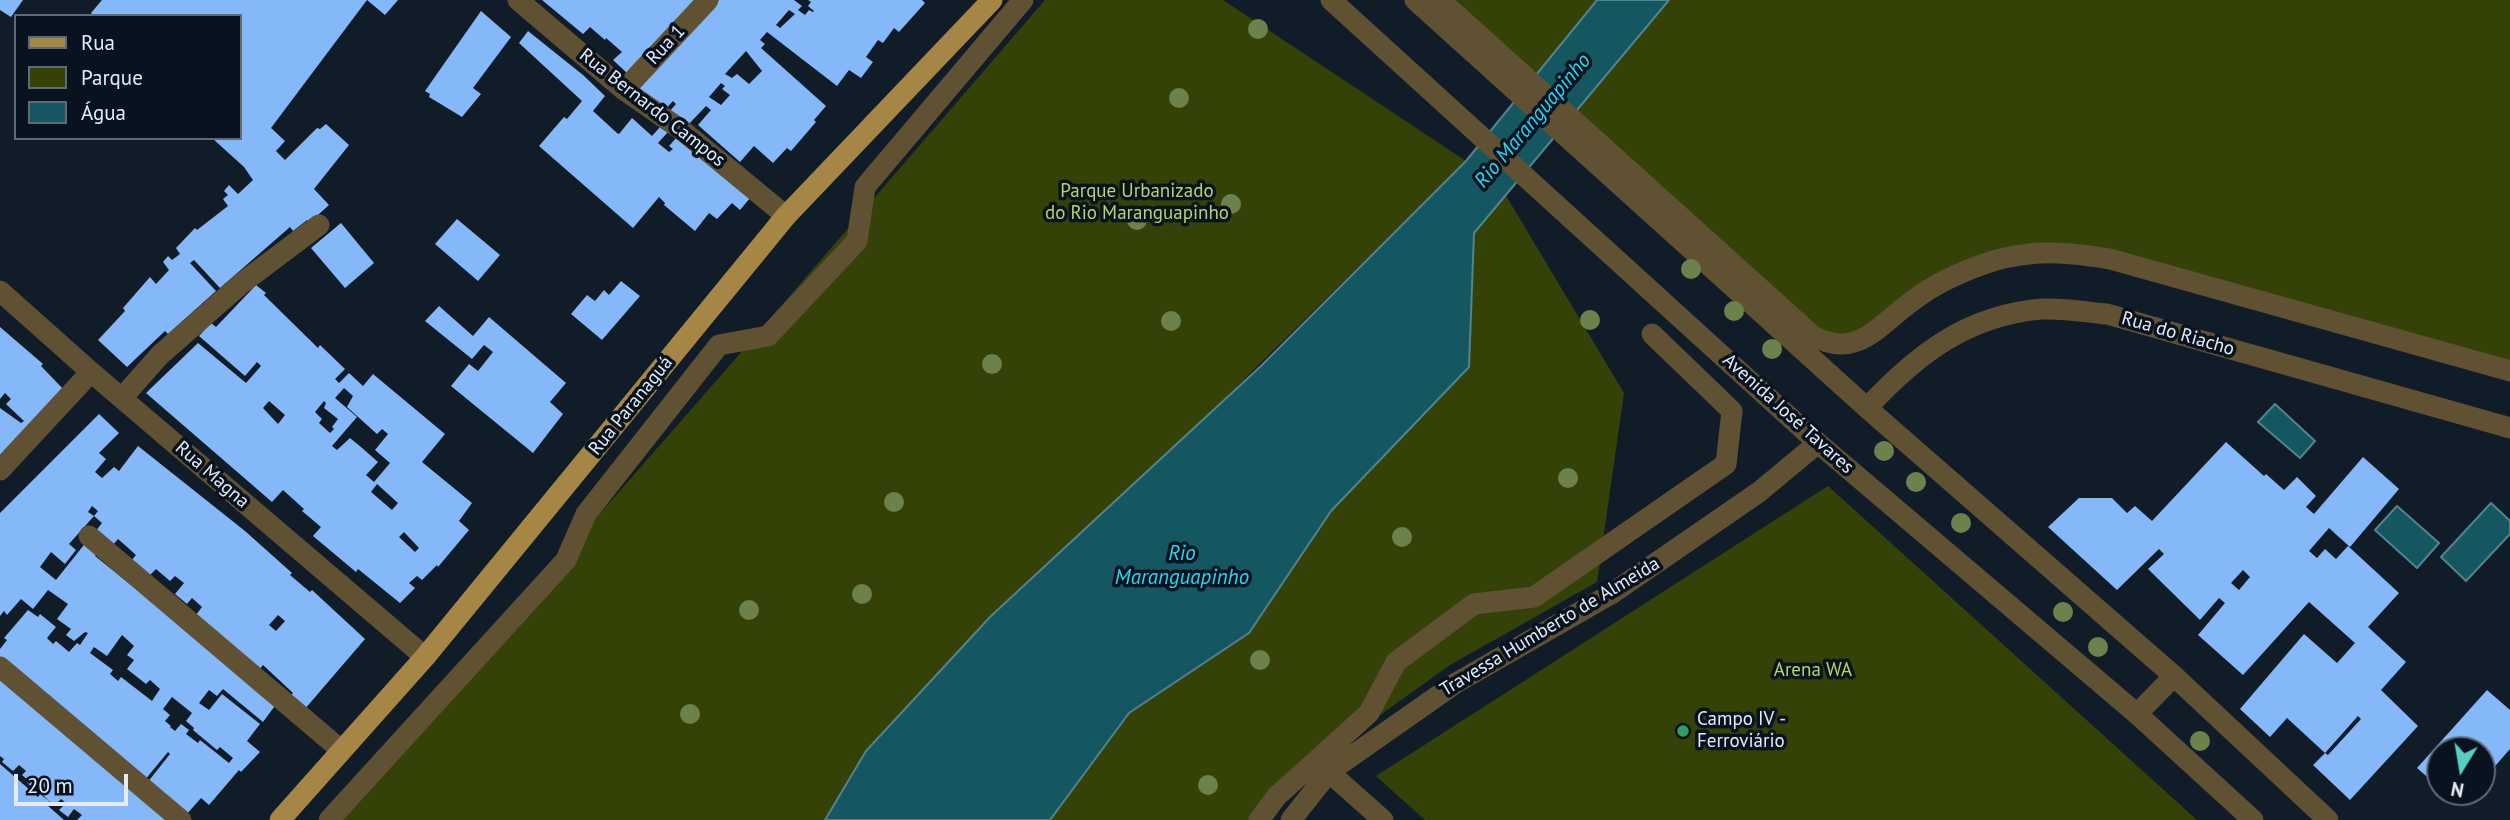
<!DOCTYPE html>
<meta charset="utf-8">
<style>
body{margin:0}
#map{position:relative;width:2510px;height:820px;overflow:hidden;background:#111c29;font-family:"PT Sans",sans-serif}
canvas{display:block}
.legend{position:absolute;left:14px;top:14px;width:228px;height:126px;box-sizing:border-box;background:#09131f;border:2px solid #616975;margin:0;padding:9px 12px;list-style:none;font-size:21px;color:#e4ebf5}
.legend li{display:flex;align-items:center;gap:14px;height:35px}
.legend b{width:35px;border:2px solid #616975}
.north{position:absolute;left:2426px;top:736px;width:70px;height:70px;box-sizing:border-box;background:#09131f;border:2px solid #616975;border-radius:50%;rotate:191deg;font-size:19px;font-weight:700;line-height:28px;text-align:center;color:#e4ebf5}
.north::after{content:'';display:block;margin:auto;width:24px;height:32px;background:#59cebf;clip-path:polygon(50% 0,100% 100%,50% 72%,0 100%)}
.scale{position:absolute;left:14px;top:774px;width:114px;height:32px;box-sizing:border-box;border:4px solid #e4ebf5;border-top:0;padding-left:9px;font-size:21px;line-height:24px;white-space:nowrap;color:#e4ebf5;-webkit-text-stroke:5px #09131f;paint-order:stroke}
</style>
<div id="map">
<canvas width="2510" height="820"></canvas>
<ul class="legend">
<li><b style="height:9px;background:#a58645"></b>Rua</li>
<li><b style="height:19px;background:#354207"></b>Parque</li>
<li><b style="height:19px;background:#155761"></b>Água</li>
</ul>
<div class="north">N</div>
<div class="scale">20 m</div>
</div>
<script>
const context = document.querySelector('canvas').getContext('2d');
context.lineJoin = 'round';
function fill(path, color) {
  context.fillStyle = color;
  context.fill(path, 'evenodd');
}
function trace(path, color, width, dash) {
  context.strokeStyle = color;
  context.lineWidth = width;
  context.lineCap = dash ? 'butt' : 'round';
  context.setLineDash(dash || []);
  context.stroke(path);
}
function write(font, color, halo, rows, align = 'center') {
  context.font = font + ' "PT Sans",sans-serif';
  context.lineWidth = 7;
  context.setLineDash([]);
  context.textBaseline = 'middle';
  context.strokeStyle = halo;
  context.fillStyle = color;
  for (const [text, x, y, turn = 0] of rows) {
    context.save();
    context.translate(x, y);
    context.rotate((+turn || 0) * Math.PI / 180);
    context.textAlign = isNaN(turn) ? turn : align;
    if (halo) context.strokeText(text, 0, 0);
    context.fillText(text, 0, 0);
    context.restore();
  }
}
fill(new Path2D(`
 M1045,0H1223L1466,161L866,751L825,820H331L731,364Z
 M1440,0H1597L1532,83Z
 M1669,0H2510V371L2110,259L1992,262L1881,328L1826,343L1570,117Z
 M1505,194L1624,393L1597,582L1450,665L1312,764L1270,820H1050L1129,713L1249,633L1331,511L1469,367L1474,234Z
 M1828,486L2197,820H1425L1376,776Z`), '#354207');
const water = new Path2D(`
 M1597,0H1669L1474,233L1469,367L1331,511L1249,633L1129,713L1050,820H825L866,751L991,616L1262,365L1466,161Z
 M2275,404L2315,441L2300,458L2258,422Z
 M2491,503L2510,521V534L2466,581L2441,557Z
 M2397,506L2439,543L2417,568L2375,530Z`);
fill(water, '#155761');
trace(water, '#53838d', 2);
fill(new Path2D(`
 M0,0H23L11,17L0,10Z
 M102,0H398L385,15L367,0L271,128L285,141L276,151L285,160L317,128L320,129L326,124L349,145L314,189L329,205L309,223L307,220L293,231L290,227L220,288L194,260L190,263L216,291L168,334L165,331L127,367L98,340L125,311L123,308L150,277L156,284L169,270L163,262L168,256L172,260L180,254L176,248L195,228L197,230L228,206L223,199L228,195L224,191L229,185L238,194L253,180L244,167L212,138H240V16H94L91,13Z
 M542,0H697L627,73L613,60L622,52L606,38L605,40L590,27L583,34Z
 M719,0H794L802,6L798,10L805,15L809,10L813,12L814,11L808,6L811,2L808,0H922L925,3L899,32L894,28L883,43L878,40L866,57L873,62L861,78L849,70L837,86L767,32L760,40L765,44L761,48L826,106L814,120L816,122L791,151L787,148L773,163L754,146L740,162L698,125L711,110L706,106L687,126L670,111L676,104L673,101L661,114L635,90ZM789,10L795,14L780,28L776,25ZM746,51L762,71L749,84L737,74L732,78L725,74ZM721,83L725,86L722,89L730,95L721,105L709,97Z
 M481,11L511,37L473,88L481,94L462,117L429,97L430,94L425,91Z
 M528,31L583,75L605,96L593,111L617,133L619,134L632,118L652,136L661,126L668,132L658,143L669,152L673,149L669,146L679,135L751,197L740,210L732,203L717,219L709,213L695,231L664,205L665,203L659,197L633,228L539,146L564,117L567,119L582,101L519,43Z
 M457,219L500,255L478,281L435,244Z
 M341,223L374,263L345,288L311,248Z
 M621,281L640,296L602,340L571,314L587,295L595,301L604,290L609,295Z
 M256,285L266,293L264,295L318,348L320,345L345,369L335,379L339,383L349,373L363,386L373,374L445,434L422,462L472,503L459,521L469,530L438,567L437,565L422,580L417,576L409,583L415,588L400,603L358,569L356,572L313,536L321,527L302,511L304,509L283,490L272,502L146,393L198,343L246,383L261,366L257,362L245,376L199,336L211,323L216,327ZM344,388L353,396L347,407L377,434L382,429L388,434L375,450L390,463L374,482L366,475L378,462L361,447L350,438L337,450L332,446L357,417L335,398ZM269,401L285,415L278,424L263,408ZM324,401L326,403L324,408L338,419L332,427L334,429L330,433L319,423L322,419L315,412ZM377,484L398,503L392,510L371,492ZM404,532L419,548L415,552L399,537Z
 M439,306L473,336L489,317L566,383L550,402L563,414L533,453L451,386L469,364L478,371L493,352L484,345L472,359L425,321Z
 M0,327L43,364L41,366L66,392L0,458V408L21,423L24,421L6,404L11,399L5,393L0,399Z
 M99,414L119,433L99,453L106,459L95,472L102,478L114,467L119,471L138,446L245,531L292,573L290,575L310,592L312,590L365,639L304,710L289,697L293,693L263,665L259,670L195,616L202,607L192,598L187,604L175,594L184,583L175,576L170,581L156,569L149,576L131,561L136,555L126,546L118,539L112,546L95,532L102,523L94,516L98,511L92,506L88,512L94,516L69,544L76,550L65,564L51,552L40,567L56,580L87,541L99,551L95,556L100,560L277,703L263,722L223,689L217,696L209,690L199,703L209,710L222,694L260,724L247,741L260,752L241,772L239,770L209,805L201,798L186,815L147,783L170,754L168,752L144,781L0,660V649L7,640L4,638L28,610L38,617L40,614L56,627L47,638L53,644L56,641L69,652L77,643L80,645L88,633L85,632L74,641L66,635L71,629L57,619L68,604L48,590L33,609L21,599L7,615L4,611L0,616V513ZM278,615L285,621L276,631L269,625ZM122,635L134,646L127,655L134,660L127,669L146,684L150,680L160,689L152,701L121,677L118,681L110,674L113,670L90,653L94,647L107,656ZM172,697L192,713L186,721L194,728L193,730L217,750L220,747L233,758L229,763L200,740L198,743L186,734L189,730L181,724L175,731L170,727L171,726L165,721L170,715L163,709Z
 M2226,442L2264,476L2266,474L2284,490L2297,477L2316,496L2306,507L2314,514L2363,457L2399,489L2350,547L2329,528L2309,551L2317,558L2325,549L2336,559L2348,546L2399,593L2368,627L2406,662L2381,690L2418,726L2350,800L2313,765L2325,753L2328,755L2361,719L2358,716L2325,753L2287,718L2270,737L2240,709L2304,634L2337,663L2355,643L2309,602L2243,675L2198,635L2225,603L2219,598L2200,620L2148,569L2164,554L2159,549L2117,590L2048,527L2079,498H2112L2127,513L2135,506L2152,521ZM2243,570L2250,577L2239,590L2231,583Z
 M0,673L172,820H77L82,815L74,809L68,817L59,810L66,803L61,799L54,806L41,793L45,788L38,783L34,788L27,783L29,781L22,775L26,771L19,765L13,771L2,762L4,759L0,756Z
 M2487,690L2510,710V749L2482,781V750H2440V788L2417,768Z
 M0,764L38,797L40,794L49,801L47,805L64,820H0Z`), '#85b8f9');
trace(new Path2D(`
 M518,0L624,90L683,131L786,216
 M1331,0L1818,443L2137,714L2253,820
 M1415,0L1867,408L2174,676L2328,820
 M1440,0L1813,336C1857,360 1879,325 1911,302C1934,284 1965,270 1993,261C2036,249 2067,252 2110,259L2510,371
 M624,90L708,0
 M0,291L91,372L425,657
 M122,398L160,355L242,283L319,225
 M1867,408C1916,355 1967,315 2042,309C2064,308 2086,312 2107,314L2510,428
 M0,470L91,372
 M89,536L341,750
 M0,667L181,820
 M2137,714L2174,676
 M1329,772L1383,820
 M329,820L566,560L586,514L719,345L768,336L857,241L865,187L1023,0
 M1259,820L1277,796L1369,713L1396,662L1474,604L1534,597L1726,464L1732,411L1652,334
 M1291,820L1329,772L1456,683L1611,594L1759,492L1818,443`), '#605133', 21);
trace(new Path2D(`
 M280,820L425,657L786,216L992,0`), '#a58645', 21);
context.fillStyle = '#6c814c';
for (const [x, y] of [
 [1258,29],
 [1179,98],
 [1231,204],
 [1137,220],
 [1691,269],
 [1734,311],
 [1590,320],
 [1171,321],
 [1772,349],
 [992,364],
 [1884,451],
 [1568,478],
 [1916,482],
 [894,502],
 [1961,523],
 [1402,537],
 [862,594],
 [749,610],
 [2063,612],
 [2098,647],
 [1260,660],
 [690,714],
 [2200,741],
 [1208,785]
]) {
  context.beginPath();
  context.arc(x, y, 10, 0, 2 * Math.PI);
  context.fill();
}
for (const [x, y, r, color] of [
 [1683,731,7,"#2e9e5b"]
]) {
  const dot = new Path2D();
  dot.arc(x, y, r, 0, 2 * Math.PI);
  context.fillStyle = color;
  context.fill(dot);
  trace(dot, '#09131f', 2.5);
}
write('19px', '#e4ebf5', '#09131f', [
 ["Rua 1",666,45,-47],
 ["Rua Bernardo Campos",652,108,38],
 ["Rua do Riacho",2178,334,16],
 ["Rua Paranaguá",631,406,-51],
 ["Avenida José Tavares",1788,414,42],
 ["Rua Magna",212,475,41],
 ["Travessa Humberto de Almeida",1550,627,-31]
]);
write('19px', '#b7d469', '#09131f', [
 ["Parque Urbanizado",1137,192],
 ["do Rio Maranguapinho",1137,214],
 ["Arena WA",1813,671]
]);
write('19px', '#e4ebf5', '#09131f', [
 ["Campo IV -",1697,720],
 ["Ferroviário",1697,742]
], 'left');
write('italic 21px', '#1fdcf6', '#09131f', [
 ["Rio Maranguapinho",1533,121,-50],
 ["Rio",1182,554],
 ["Maranguapinho",1182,578]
]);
</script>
